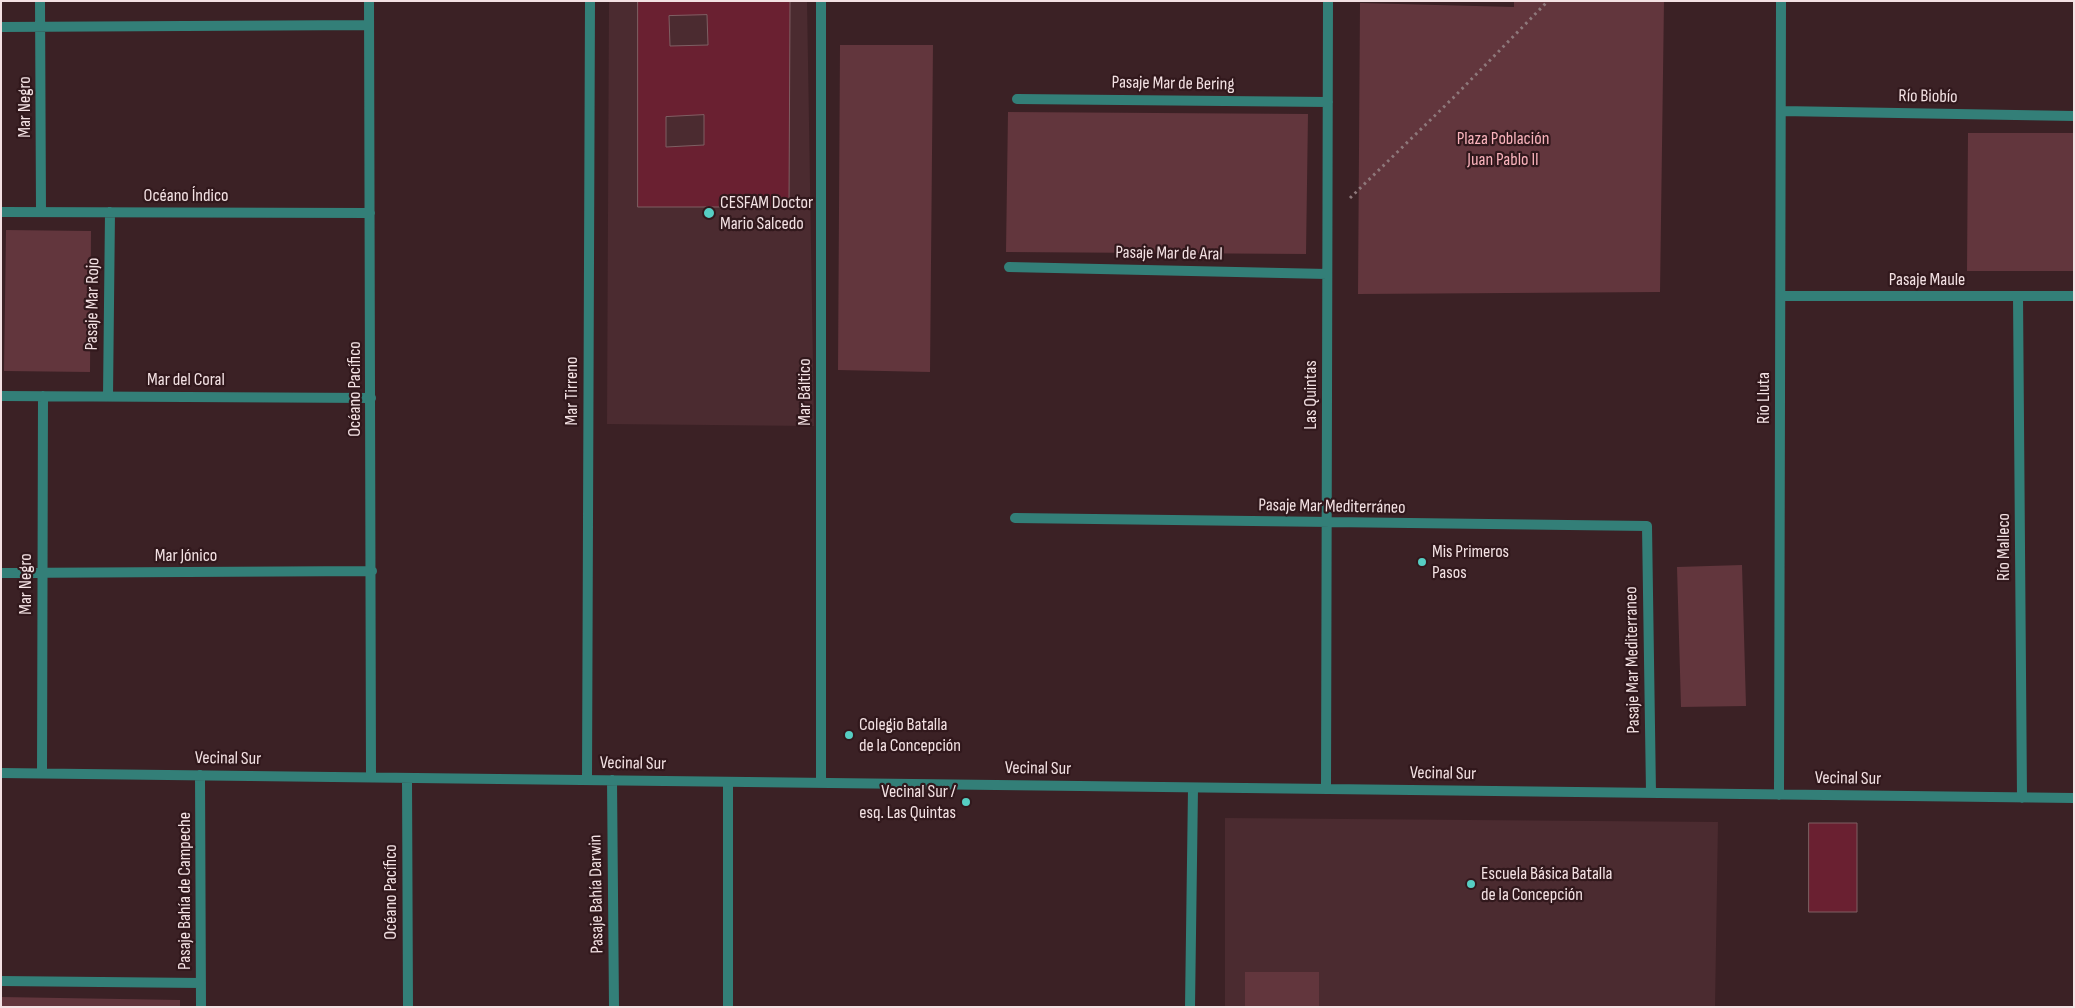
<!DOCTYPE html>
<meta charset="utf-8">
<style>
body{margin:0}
#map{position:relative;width:2075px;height:1008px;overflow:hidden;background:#3b2125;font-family:"Sofia Sans Condensed",sans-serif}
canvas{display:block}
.frame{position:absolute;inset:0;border:2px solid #f3e1e3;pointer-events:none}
</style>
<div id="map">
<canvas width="2075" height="1008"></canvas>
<div class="frame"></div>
</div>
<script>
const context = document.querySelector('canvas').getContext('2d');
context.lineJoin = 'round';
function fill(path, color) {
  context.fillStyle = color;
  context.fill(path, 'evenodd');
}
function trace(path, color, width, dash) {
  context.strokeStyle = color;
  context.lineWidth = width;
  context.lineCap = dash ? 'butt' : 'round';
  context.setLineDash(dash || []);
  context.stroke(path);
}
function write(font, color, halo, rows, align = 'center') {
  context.font = font + ' "Sofia Sans Condensed",sans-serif';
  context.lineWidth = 4.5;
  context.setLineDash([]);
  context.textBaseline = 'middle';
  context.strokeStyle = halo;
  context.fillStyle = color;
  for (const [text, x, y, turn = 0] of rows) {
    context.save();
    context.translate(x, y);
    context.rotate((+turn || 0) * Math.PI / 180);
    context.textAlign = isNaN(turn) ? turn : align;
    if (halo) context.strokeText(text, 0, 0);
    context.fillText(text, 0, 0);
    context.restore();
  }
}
fill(new Path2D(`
 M609,1H807L814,426L607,424Z
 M1225,818L1718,822L1715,1007H1225Z`), '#4b2b30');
fill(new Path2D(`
 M1514,1H1664L1660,292L1358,294L1360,3L1514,7Z
 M840,45H933L930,372L838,370Z
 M1008,112L1308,114L1306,254L1006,252Z
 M1968,133H2074V271H1967Z
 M6,230L91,231L90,372L4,371Z
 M1742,565L1746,706L1681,707L1677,567Z
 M1245,972H1319V1007H1245Z
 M1,997L180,1000V1007H1Z`), '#62363d');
const building = new Path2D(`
 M638,1H790L789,207H638ZM707,15L708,45L670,46L669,16ZM704,115V145L666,147V117Z
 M1809,823H1857V912H1809Z`);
fill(building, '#6a2031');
trace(building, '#7e5f63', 1);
trace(new Path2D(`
 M1350,198L1453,98L1548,1`), '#8e787b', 3, [2.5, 4]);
trace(new Path2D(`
 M728,782V1007
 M1190,1007L1193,788`), '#337f78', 10);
trace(new Path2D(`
 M40,1L41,212
 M369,1L371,777
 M1,27L369,25
 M1017,99L1328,102
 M1781,111L2074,116
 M1,212L370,213
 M1009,267L1327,274
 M1781,296H2074
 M2018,296L2022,798
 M1,396L371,398
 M108,396L110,212
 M1015,518L1647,526L1651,793
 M1,573L372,571
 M1,773L2074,798
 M42,773L43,396
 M200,775L201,1007
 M407,778L408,1007
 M587,780L590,1
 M612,780L614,1007
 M821,783V1
 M1326,789L1328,1
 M1779,795L1781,1
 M1,981L201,983`), '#337f78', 10);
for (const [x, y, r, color] of [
 [709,213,6,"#56cec3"],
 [1422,562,5,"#56cec3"],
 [849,735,5,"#56cec3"],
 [966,802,5,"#56cec3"],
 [1471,884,5,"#56cec3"]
]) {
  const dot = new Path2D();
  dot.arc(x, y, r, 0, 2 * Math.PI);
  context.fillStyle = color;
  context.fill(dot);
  trace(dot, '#31181c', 2);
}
write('18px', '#f3e1e3', '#31181c', [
 ["Pasaje Mar de Bering",1173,84,1],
 ["Río Biobío",1928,97,1],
 ["Mar Negro",25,107,-90],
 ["Océano Índico",186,196],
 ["Pasaje Mar de Aral",1169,254,1],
 ["Pasaje Maule",1927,280],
 ["Pasaje Mar Rojo",93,304,-89],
 ["Mar del Coral",186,380],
 ["Océano Pacífico",355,389,-90],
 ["Mar Tirreno",572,391,-90],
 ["Mar Báltico",805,392,-90],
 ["Las Quintas",1311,395,-90],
 ["Río Lluta",1764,398,-90],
 ["Pasaje Mar Mediterráneo",1332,507,1],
 ["Río Malleco",2004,547,-90],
 ["Mar Jónico",186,556],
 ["Mar Negro",26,584,-90],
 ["Pasaje Mar Mediterraneo",1633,660,-91],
 ["Vecinal Sur",228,759,1],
 ["Vecinal Sur",633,764,1],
 ["Vecinal Sur",1038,769,1],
 ["Vecinal Sur",1443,774,1],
 ["Vecinal Sur",1848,779,1],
 ["Pasaje Bahía de Campeche",185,891,-90],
 ["Océano Pacífico",391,892,-90],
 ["Pasaje Bahía Darwin",597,894,-91]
]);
write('18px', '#f9b3bc', '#31181c', [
 ["Plaza Población",1503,139],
 ["Juan Pablo II",1503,160]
]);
write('18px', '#f3e1e3', '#31181c', [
 ["CESFAM Doctor",720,203],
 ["Mario Salcedo",720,224],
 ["Mis Primeros",1432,552],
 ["Pasos",1432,573],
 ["Colegio Batalla",859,725],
 ["de la Concepción",859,746],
 ["Vecinal Sur /",956,792,"right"],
 ["esq. Las Quintas",956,813,"right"],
 ["Escuela Básica Batalla",1481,874],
 ["de la Concepción",1481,895]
], 'left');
</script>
